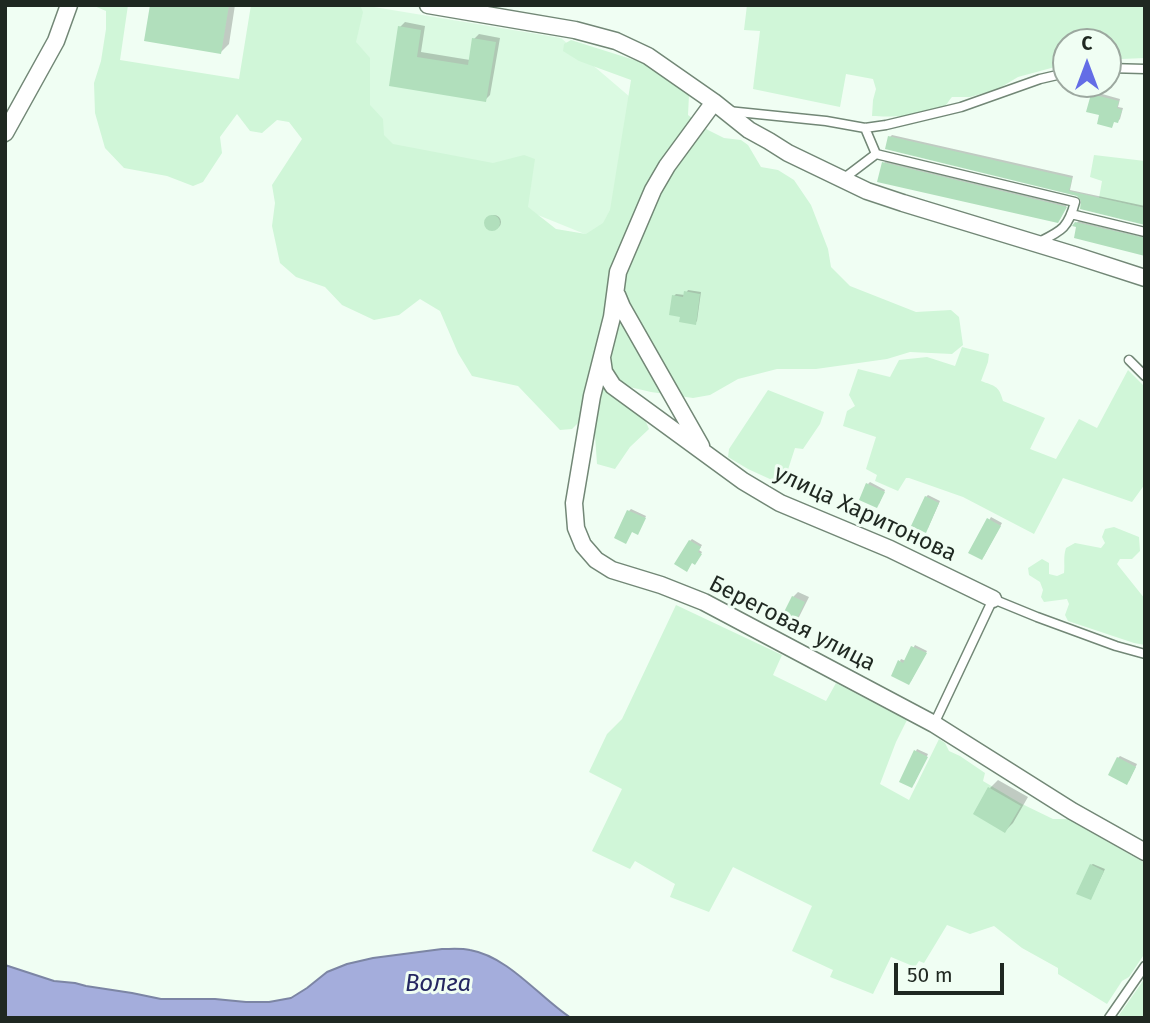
<!DOCTYPE html>
<meta charset="utf-8">
<style>
body{margin:0}
#map{position:relative;width:1150px;height:1023px;overflow:hidden;background:#f0fef3;font-family:"Fira Sans",sans-serif}
canvas{display:block}
.frame{position:absolute;inset:0;border:7px solid #1f2821;pointer-events:none}
.north{position:absolute;left:1052px;top:28px;width:70px;height:70px;box-sizing:border-box;background:#f0fef3;border:2px solid #9ca89f;border-radius:50%;rotate:0deg;font-size:19px;font-weight:700;line-height:28px;text-align:center;color:#1f2821}
.north::after{content:'';display:block;margin:auto;width:24px;height:32px;background:#646de6;clip-path:polygon(50% 0,100% 100%,50% 72%,0 100%)}
.scale{position:absolute;left:894px;top:963px;width:110px;height:32px;box-sizing:border-box;border:4px solid #1f2821;border-top:0;padding-left:9px;font-size:21px;line-height:24px;white-space:nowrap;color:#1f2821;-webkit-text-stroke:5px #f0fef3;paint-order:stroke}
</style>
<div id="map">
<canvas width="1150" height="1023"></canvas>
<div class="frame"></div>
<div class="north">С</div>
<div class="scale">50 m</div>
</div>
<script>
const context = document.querySelector('canvas').getContext('2d');
context.lineJoin = 'round';
function fill(path, color) {
  context.fillStyle = color;
  context.fill(path, 'evenodd');
}
function trace(path, color, width, dash) {
  context.strokeStyle = color;
  context.lineWidth = width;
  context.lineCap = dash ? 'butt' : 'round';
  context.setLineDash(dash || []);
  context.stroke(path);
}
function write(font, color, halo, rows, align = 'center') {
  context.font = font + ' "Fira Sans",sans-serif';
  context.lineWidth = 6;
  context.setLineDash([]);
  context.textBaseline = 'middle';
  context.strokeStyle = halo;
  context.fillStyle = color;
  for (const [text, x, y, turn = 0] of rows) {
    context.save();
    context.translate(x, y);
    context.rotate((+turn || 0) * Math.PI / 180);
    context.textAlign = isNaN(turn) ? turn : align;
    if (halo) context.strokeText(text, 0, 0);
    context.fillText(text, 0, 0);
    context.restore();
  }
}
fill(new Path2D(`
 M347,5H362L561,38L637,103L607,243L523,209L326,138Z`), '#dbfae2');
fill(new Path2D(`
 M92,5H128L120,60L239,79L251,5H360L363,12L356,42L370,58V105L383,119L384,135L393,144L493,163L524,155L535,159L528,207L556,229L586,234L603,223L610,210L631,80L579,61L563,51L564,44L571,40L647,64L689,95L688,115L708,130L724,138L741,140L748,145L761,167L778,170L794,180L811,205L828,249L831,267L850,286L916,312L951,310L959,317L963,345L952,354L910,352L887,359L816,369H777L738,379L710,395L693,398L651,392L621,385L639,406L649,429L630,447L615,469L597,464L595,435L584,417L572,429L560,430L518,386L472,376L458,353L440,311L420,299L399,315L374,320L342,305L325,287L296,277L280,263L272,226L275,203L272,185L302,139L289,122L277,120L262,133L250,131L237,114L220,137L222,153L203,182L193,186L167,176L124,168L105,148L95,113L94,83L101,61L106,29V11Z
 M747,5H1145V58L1121,59L1117,50H1108V42H1066V64L1018,77L998,89L970,97H952C949,100 948,103 945,106C930,117 890,117 872,116L873,100L876,89L873,79L846,74L840,107L753,89L760,31L744,30Z
 M1094,155L1145,161V208L1099,198L1102,181L1090,177Z
 M962,347L989,354L988,362L981,381C994,386 999,385 1003,401L1045,418L1030,449L1056,459L1079,419L1097,428L1128,370L1145,387V484L1132,502L1063,478L1034,534L963,497L909,478H906L898,491L875,481L877,475L866,469L876,437L843,426L847,411L855,406L849,395L858,369L890,377L899,360L927,357L955,366Z
 M768,390L824,412L820,424L803,449L795,448L783,485L748,469L728,457L729,449Z
 M1114,527L1139,537L1140,551L1132,559H1120L1117,564L1145,599V645L1134,643L1068,621L1065,615L1069,604L1067,599L1044,602L1041,597L1043,590L1040,582L1029,575L1028,568L1042,559L1049,563V574L1057,576L1064,573C1065,564 1063,557 1066,548L1075,543L1101,548L1105,543L1102,537L1105,529Z
 M676,605L782,655L773,675L826,701L836,683L907,720L896,742L880,784L909,800L939,739L945,743L949,751L960,756L985,773L983,781L1020,803L1053,819H1068L1145,863V953L1129,977L1122,981L1107,1004L1058,974V968L1022,948L994,926L970,934L947,925L924,963L919,961L915,967L891,957L873,994L830,977L833,970L792,951L812,906L733,867L709,912L670,897L675,884L635,861L630,869L592,851L622,789L589,772L607,734L622,719Z
 M1145,978V1018H1117Z`), '#d0f6d8');
const water = new Path2D(`
 M442,949C451,949 461,948 470,950C509,957 539,997 571,1018H5V965L54,981L75,983L86,986L132,993L161,999H215L246,1002H269L291,998L307,988L327,972L347,964L373,958Z`);
fill(water, '#a4addc');
trace(water, '#7c85a4', 2);
fill(new Path2D(`
 M152,5H235L229,44L221,52Z
 M405,22L425,26L421,52L470,60L474,39L479,34L500,38L490,95L485,100L391,85L400,27Z
 M1095,92L1120,99L1118,107L1123,108L1120,119L1118,121L1114,120L1112,126L1101,114L1089,111L1093,94Z
 M892,135L1073,176L1070,190L1145,206V223L1083,201L1077,194L890,137Z
 M886,161L1067,205L1060,219L884,163Z
 M487 222a7 7 0 1 1 14 0a7 7 0 1 1-14 0Z
 M1079,221L1145,237V255L1079,226L1076,223Z
 M688,290L701,292L697,321L695,323L682,315L674,296L676,294L685,295Z
 M870,482L885,490L879,504L868,484Z
 M928,495L940,501L928,528L926,497Z
 M631,509L646,516L639,531L629,511Z
 M991,517L1002,523L984,556L971,552Z
 M692,539L702,545L699,550L702,552L697,561L690,541Z
 M798,592L809,597L799,617L794,622L783,617L793,597Z
 M915,645L927,651L911,681L900,661L901,659L906,661Z
 M917,749L928,754L914,784L916,751Z
 M1120,756L1137,764L1129,781L1118,758Z
 M998,780L1028,797L1013,823L1005,831L990,788Z
 M1093,864L1105,869L1092,896L1091,865Z`), '#0003');
fill(new Path2D(`
 M150,5H229L221,54L144,41Z
 M398,26L421,30L417,57L468,65L472,38L496,42L486,102L389,86Z
 M1091,94L1119,101L1117,108L1122,110L1118,123L1114,122L1112,128L1097,124L1099,115L1086,112Z
 M888,136L1072,178L1069,191L1145,208V225L1080,209L1081,201L1077,196L885,149Z
 M882,162L1067,207L1058,223L877,182Z
 M484 223a8 8 0 1 1 16 0a8 8 0 1 1-16 0Z
 M1075,222L1145,238V256L1074,238L1076,227L1072,226Z
 M684,291L700,294L696,325L679,322L680,317L669,315L672,295L683,297Z
 M866,483L885,492L877,508L859,500Z
 M925,496L939,503L926,533L911,526Z
 M627,510L646,518L638,535L632,532L626,544L614,538Z
 M987,518L1001,526L982,560L968,553Z
 M689,540L701,547L698,552L702,554L695,565L692,563L687,572L674,564Z
 M792,596L805,602L794,625L781,618Z
 M911,646L927,653L909,685L891,676L898,660L903,663Z
 M914,750L928,757L912,788L899,782Z
 M1117,757L1136,767L1127,785L1108,775Z
 M988,787L1021,806L1005,833L973,814Z
 M1090,864L1104,871L1091,900L1076,894Z`), '#b1dfbc');
const service = new Path2D(`
 M1108,68L1145,69
 M728,111L826,121L865,128L886,125L961,107L1040,79L1066,73
 M865,128L876,154
 M843,179L876,154L1075,202C1068,229 1061,231 1037,243
 M1071,214L1145,232
 M1129,360L1145,376
 M934,724L993,599L1037,617L1116,646L1145,654
 M1109,1018L1145,966`);
const minor = new Path2D(`
 M428,5L575,30L616,41L648,56L714,102L749,130L769,141L788,153L867,191L903,203L1074,255L1145,278
 M714,102L667,166L653,190L618,272L612,317L592,396L574,503L576,528L583,545L596,560L612,570L661,585L704,602L934,724L1072,811L1145,852
 M5,133L56,41L69,5
 M617,295L622,307L701,446
 M602,358L604,372L613,386L743,481L780,503L890,549L993,599`);
trace(service, '#728776', 11);
trace(minor, '#728776', 19);
trace(service, '#fff', 8);
trace(minor, '#fff', 16);
write('23px', '#1f2821', '#f0fef3', [
 ["улица Харитонова",865,514,25],
 ["Береговая улица",792,624,27]
]);
write('italic 24px', '#242760', '#f0fef3', [
 ["Волга",438,984]
]);
</script>
